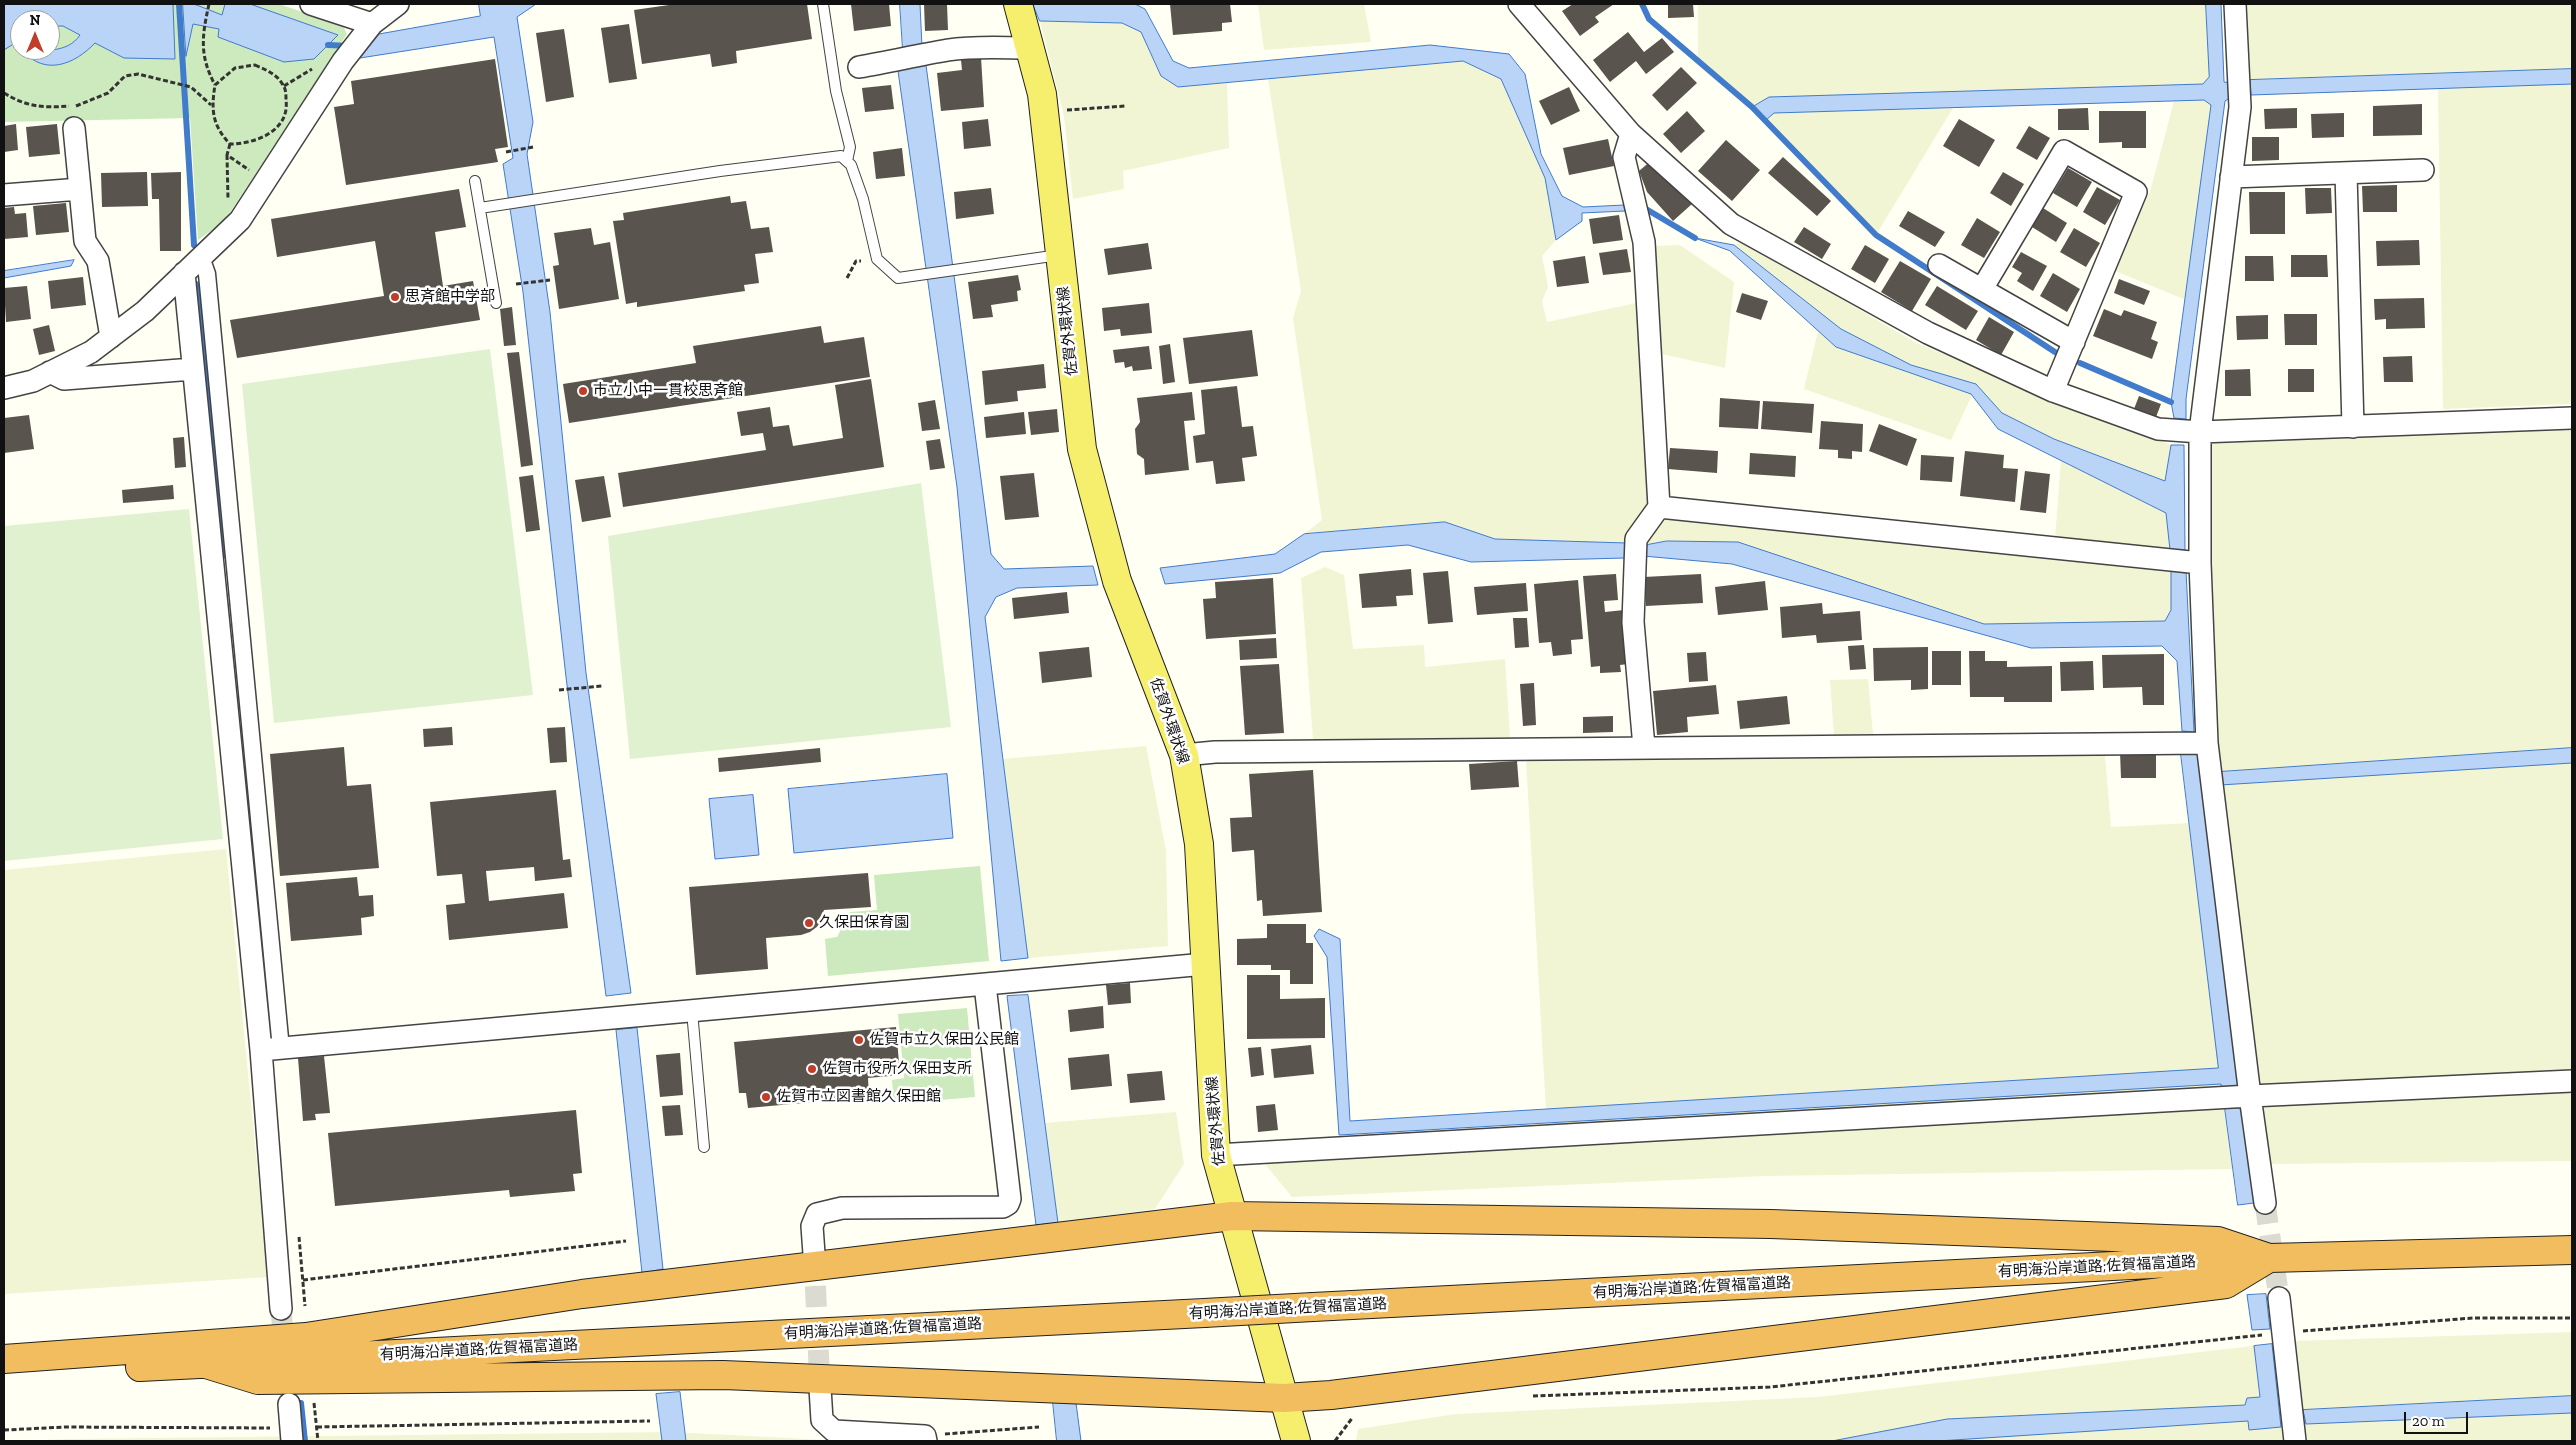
<!DOCTYPE html>
<meta charset="utf-8">
<style>
body{margin:0}
#map{position:relative;width:2576px;height:1445px;overflow:hidden;background:#fffff4;font-family:"Zilla Slab",serif}
canvas{display:block}
.frame{position:absolute;inset:0;border:5px solid #111;pointer-events:none}
.north{position:absolute;left:10px;top:10px;width:50px;height:50px;box-sizing:border-box;background:#fff;border:1px solid #a0a0a0;border-radius:50%;rotate:0deg;font-size:14px;font-weight:700;line-height:20px;text-align:center;color:#111}
.north::after{content:'';display:block;margin:auto;width:18px;height:22px;background:#c03e29;clip-path:polygon(50% 0,100% 100%,50% 72%,0 100%)}
.scale{position:absolute;left:2404px;top:1412px;width:64px;height:22px;box-sizing:border-box;border:2px solid #111;border-top:0;padding-left:6px;font-size:15px;line-height:18px;white-space:nowrap;color:#111;-webkit-text-stroke:4px #fff;paint-order:stroke}
</style>
<div id="map">
<canvas width="2576" height="1445"></canvas>
<div class="frame"></div>
<div class="north">N</div>
<div class="scale">20 m</div>
</div>
<script>
const context = document.querySelector('canvas').getContext('2d');
context.lineJoin = 'round';
function fill(path, color) {
  context.fillStyle = color;
  context.fill(path, 'evenodd');
}
function trace(path, color, width, dash) {
  context.strokeStyle = color;
  context.lineWidth = width;
  context.lineCap = dash ? 'butt' : 'round';
  context.setLineDash(dash || []);
  context.stroke(path);
}
function write(font, color, halo, rows, align = 'center') {
  context.font = font + ' "Zilla Slab","Noto Sans JP",serif';
  context.lineWidth = 5;
  context.setLineDash([]);
  context.textBaseline = 'middle';
  context.strokeStyle = halo;
  context.fillStyle = color;
  for (const [text, x, y, turn = 0] of rows) {
    context.save();
    context.translate(x, y);
    context.rotate((+turn || 0) * Math.PI / 180);
    context.textAlign = isNaN(turn) ? turn : align;
    if (halo) context.strokeText(text, 0, 0);
    context.fillText(text, 0, 0);
    context.restore();
  }
}
fill(new Path2D(`
 M1258,4H1364L1371,42L1264,50Z
 M1698,4H2221L2198,305L2113,270L2150,192L2174,101L1953,108L1876,235L1753,107L1698,61Z
 M2247,4H2572V404L2443,409L2438,89L2251,95Z
 M1040,21L1122,23L1141,32L1161,76L1178,87L1227,83L1229,148L1123,171L1124,189L1073,199L1064,116Z
 M1463,61L1501,78L1545,178L1556,240L1542,256L1548,287L1542,301L1547,322L1655,299L1652,246L1680,245L1734,282L1725,368L1639,349L1647,504L1627,543L1495,539L1445,522L1304,534L1322,520L1293,318L1301,291L1268,79Z
 M1745,242L1916,343L2171,445H2184L2185,550L2055,539L2061,460L1998,429L1972,395L1951,440L1804,389L1818,331L1730,251L1734,245Z
 M2572,427V1161L2270,1164L2219,779L2209,563L2208,441Z
 M1666,516L2171,569V610L2165,621L1984,624L1738,542L1642,546Z
 M1325,567L1344,575L1353,649L1424,645L1425,667L1505,659L1510,737L1313,740L1301,578Z
 M1868,679L1873,734L1834,736L1830,680Z
 M1146,746L1166,851L1168,946L1028,958L1003,759Z
 M2105,756L2111,827L2190,823L2219,1068L2233,1169L1766,1176L1292,1197L1265,1164L1548,1145L1526,759Z
 M226,849L268,1277L4,1294V870Z
 M1176,1112L1184,1164L1155,1209L1058,1223L1045,1123Z
 M2572,1332V1441H1356L1358,1429L1456,1414L1818,1397L2294,1341Z
 M672,1432L845,1441H20L66,1439Z`), '#f2f5d4');
fill(new Path2D(`
 M4,4H279L343,26L347,34L231,211L218,226L198,240L190,118L4,122ZM20,20H50V50H20Z
 M980,866L989,961L828,976L825,939L837,937L850,912L877,910L874,875Z
 M967,1008L975,1097L894,1104L892,1080L904,1078L898,1014Z`), '#cceabd');
fill(new Path2D(`
 M490,349L533,695L274,723L242,384Z
 M921,483L951,727L630,759L608,536Z
 M189,509L223,839L4,861V526Z`), '#dff1cf');
const water = new Path2D(`
 M4,4H173L175,59L124,58L95,43C75,64 45,77 22,50C43,50 67,54 80,35L63,26H50V20H20V48L15,43L4,50Z
 M183,4H194L222,15L225,4H250L338,35L314,59L284,62L218,37L219,29L193,24L186,56Z
 M479,4H536L517,17L533,122L527,154L550,312L586,673L631,993L606,996L566,677L523,292L503,164L513,158L494,37L360,58L379,34L480,16Z
 M900,4H920L922,47L903,50Z
 M1033,4H1135L1145,9L1173,61L1189,68L1430,45L1509,54L1525,74L1541,154L1562,196L1583,207L1624,205L1625,211L1582,213V221L1556,240L1545,178L1501,79L1463,61L1178,87L1161,76L1141,32L1122,23L1040,21Z
 M2206,4H2221L2224,82L2232,83L2230,98L2225,101L2186,399V419L2174,418L2171,402L2211,105L2204,100L1774,113L1765,121L1752,107L1769,97L2203,84L2209,77Z
 M926,65L991,554L1004,569L1093,566L1098,585L1017,588L996,597L985,617L1028,958L1001,961L957,487L898,71Z
 M2572,69V84L2251,95L2250,80Z
 M1695,238L1734,245L1841,329L1911,365L1976,384L2002,413L2054,439L2165,481L2171,445H2184L2185,550H2170L2166,513L1998,429L1971,394L1836,347L1730,251Z
 M74,260L71,266L4,278V271Z
 M1445,522L1495,539L1627,543L1625,558L1471,562L1408,545L1321,552L1280,573L1165,584L1160,568L1275,554L1304,534Z
 M1667,541L1738,542L1984,624L2165,621L2171,610V569L2186,571L2194,732L2182,731L2177,661L2162,646L2031,648L1732,564L1643,556L1642,546Z
 M2572,748V763L2220,785L2219,772Z
 M2181,754H2198L2239,1090H2222L2221,1084L1339,1135L1327,957L1314,936L1319,929L1340,939L1350,1121L2218,1068Z
 M947,774L953,838L794,853L788,789Z
 M753,795L759,855L715,859L709,799Z
 M1028,995L1058,1223L1036,1225L1007,996Z
 M637,1028L663,1269L642,1273L616,1030Z
 M2225,1108H2241L2254,1203L2238,1205Z
 M2266,1294L2270,1329L2252,1330L2247,1295Z
 M2272,1344L2281,1427L2249,1430L2248,1421L1938,1441H1832L1947,1419L2245,1405L2247,1398L2260,1397L2254,1346Z
 M680,1392L686,1441H662L656,1394Z
 M2572,1396V1413L2306,1424L2303,1410Z
 M1053,1402L1076,1403L1081,1441H1057Z`);
fill(water, '#b9d4f6');
trace(water, '#417bcc', 1);
trace(new Path2D(`
 M179,4L194,245
 M1642,4L1649,19L1752,107L1876,235L2058,354
 M328,45L349,46
 M1646,209L1695,238
 M196,284L226,556
 M2080,363L2171,402
 M254,855L264,977
 M301,1403L305,1441`), '#417bcc', 6);
fill(new Path2D(`
 M676,4H807L812,39L736,51L737,63L712,67L710,54L642,64L634,10Z
 M851,4H889L891,26L854,31Z
 M924,4H947L948,30L925,31Z
 M1170,4H1230L1232,22L1222,23V31L1173,35Z
 M1573,4H1614L1595,17L1599,22L1580,36L1562,11Z
 M1668,4H1693L1694,17L1668,18Z
 M629,24L637,79L609,83L601,28Z
 M564,29L574,97L546,102L536,33Z
 M1628,32L1644,52L1662,38L1674,52L1646,74L1636,61L1610,82L1593,60Z
 M981,57L984,107L941,111L937,73L962,70L961,60Z
 M495,59L508,147L495,149L498,162L346,185L334,107L354,104L351,81Z
 M1681,67L1697,83L1667,111L1652,95Z
 M891,85L894,109L865,112L862,88Z
 M1569,87L1580,111L1551,125L1539,101Z
 M2422,104V135L2373,136V106Z
 M2088,108L2089,130H2058V109Z
 M2297,108V128L2265,129L2264,109Z
 M1687,111L1705,131L1681,153L1663,134Z
 M2099,111H2146V148H2122V142L2099,143Z
 M2344,113V137L2312,138L2311,114Z
 M988,119L991,146L964,149L962,122Z
 M1959,119L1995,140L1979,167L1943,146Z
 M16,124L18,150L4,152V126Z
 M57,124L60,154L29,157L26,127Z
 M2029,126L2050,138L2037,160L2016,148Z
 M2252,137H2279V160L2252,161Z
 M1608,139L1614,166L1569,175L1563,148Z
 M1726,140L1760,170L1732,201L1698,171Z
 M902,148L905,176L876,179L873,152Z
 M1783,157L1831,201L1817,216L1768,173Z
 M1652,160L1692,204L1673,221L1647,192L1639,171Z
 M2068,168L2092,182L2077,207L2053,193Z
 M147,172L148,206L102,207L101,173Z
 M181,172V251H160L159,199H152L151,173Z
 M2003,172L2024,184L2011,206L1990,193Z
 M2397,185V212H2363L2362,186Z
 M2097,187L2120,200L2105,225L2083,212Z
 M991,188L994,214L956,219L954,192Z
 M2305,188H2331L2332,213L2306,214Z
 M459,189L466,227L435,232L443,286L473,281L480,320L237,358L230,320L384,296L375,241L277,257L271,219Z
 M2249,192H2285V234H2250Z
 M730,196L731,203L746,201L751,229L769,227L773,252L755,254L759,283L744,285L745,291L637,307V302L626,304L613,221L624,220L623,213Z
 M66,203L69,232L36,235L33,206Z
 M14,207L15,214L26,213L28,237L4,239V208Z
 M2043,208L2067,223L2056,242L2032,227Z
 M1908,211L1945,232L1935,247L1899,226Z
 M1619,215L1623,240L1593,244L1589,219Z
 M1977,218L2000,232L1984,258L1961,245Z
 M1804,227L1831,244L1822,259L1794,242Z
 M591,228L594,245L610,242L619,299L559,309L553,266L559,265L554,233Z
 M2074,228L2100,243L2086,267L2060,252Z
 M2419,240L2420,265L2377,266L2376,241Z
 M1148,243L1152,269L1108,275L1104,249Z
 M1865,245L1889,259L1875,283L1851,269Z
 M1627,249L1631,272L1603,275L1599,253Z
 M2021,252L2047,266L2033,291L2017,281L2022,273L2012,267Z
 M2291,255H2327L2328,277H2291Z
 M1585,256L1589,283L1557,287L1553,261Z
 M2245,256H2273L2274,281H2245Z
 M1900,261L1931,279L1912,311L1881,292Z
 M2053,273L2080,289L2067,312L2040,296Z
 M1018,275L1021,290L1017,291L1018,301L991,305L993,317L973,319L968,282Z
 M83,277L86,305L51,309L48,281Z
 M2119,279L2150,291L2144,305L2114,293Z
 M27,286L31,319L6,322L4,288Z
 M1937,286L1978,311L1966,330L1925,305Z
 M1742,293L1768,301L1761,320L1736,312Z
 M2424,298L2425,328L2386,329V319L2375,320L2374,299Z
 M1149,303L1152,333L1121,336L1120,329L1104,331L1102,308Z
 M512,307L516,345L504,346L500,309Z
 M2104,309L2121,316L2124,310L2157,322L2151,339L2158,342L2152,359L2093,336Z
 M2284,314H2317V345H2285Z
 M2268,315V339L2237,340L2236,316Z
 M1989,317L2014,332L2001,355L1976,340Z
 M49,325L55,351L39,355L33,329Z
 M821,326L824,343L864,337L870,377L569,423L563,384L696,363L693,346Z
 M1252,330L1258,376L1189,384L1183,338Z
 M1170,344L1175,382L1163,384L1159,346Z
 M1149,346L1152,369L1133,371L1132,366L1125,368L1124,362L1115,363L1113,350Z
 M519,352L533,465L521,467L507,353Z
 M2412,356L2413,382H2384L2383,357Z
 M1044,364L1046,388L1017,391L1018,401L985,405L982,371Z
 M2250,369L2251,396H2225V370Z
 M2288,369H2314V392H2288Z
 M871,379L884,467L623,507L618,473L766,450L763,433L741,436L737,412L770,407L773,427L789,425L793,446L843,438L835,385Z
 M1237,386L1242,427L1253,426L1257,456L1242,458L1245,481L1216,484L1213,461L1196,463L1193,436L1205,434L1201,390Z
 M1192,392L1195,420L1184,421L1189,470L1145,475L1144,459L1137,454L1135,429L1140,422L1137,398Z
 M2139,396L2161,404L2156,417L2134,409Z
 M1720,398L1760,401L1758,429L1719,427Z
 M935,400L940,429L922,431L918,403Z
 M1763,401L1814,404L1812,433L1761,429Z
 M1057,409L1059,432L1031,435L1028,412Z
 M1024,412L1026,434L986,438L984,417Z
 M29,415L34,449L4,453V418Z
 M1821,421L1863,424L1862,452L1852,451V459L1838,458V450L1819,449Z
 M1879,424L1917,439L1907,466L1869,451Z
 M184,437L186,467L175,468L173,438Z
 M940,439L945,468L930,470L926,441Z
 M1670,448L1718,451L1717,473L1668,469Z
 M1965,451L2004,455L2003,468L2018,469L2015,502L1960,496Z
 M1750,453L1796,456L1795,477L1749,474Z
 M1921,455L1954,457L1952,482L1920,480Z
 M2025,471L2050,474L2046,513L2020,510Z
 M1034,473L1039,517L1005,520L1000,476Z
 M533,475L540,530L526,532L519,477Z
 M604,476L611,517L582,522L575,480Z
 M173,485L174,499L123,503L122,490Z
 M1411,569L1413,595L1396,596L1397,606L1362,608L1359,574Z
 M1448,571L1453,622L1428,624L1423,573Z
 M1616,574L1618,600L1604,601L1605,612L1624,610L1628,664L1620,665L1621,672L1600,673V666L1591,667L1583,576Z
 M1701,574L1703,603L1646,606L1644,577Z
 M1273,578L1276,634L1206,639L1203,599L1216,598L1215,582Z
 M1578,580L1583,639L1571,640L1572,654L1553,656L1551,642L1539,643L1534,584Z
 M1765,581L1768,610L1718,615L1715,587Z
 M1526,583L1528,611L1477,615L1474,587Z
 M1067,592L1069,613L1014,619L1012,598Z
 M1822,603L1823,614L1860,611L1862,640L1817,643L1816,635L1782,638L1780,607Z
 M1513,618H1527L1529,647L1515,648Z
 M1276,638L1277,658L1240,660L1239,640Z
 M1864,645L1866,669L1850,670L1848,646Z
 M1089,647L1092,677L1042,683L1039,652Z
 M1928,647V689L1911,690V680L1874,681L1873,648Z
 M1932,651H1961V685H1932Z
 M1969,651H1985V661H2007V667L2052,666V702H2004V697H1970Z
 M1706,652L1708,681L1689,682L1687,653Z
 M2164,654V705H2143L2142,687L2103,688L2102,655Z
 M2093,661L2094,690L2061,691L2060,662Z
 M1279,664L1284,733L1245,735L1240,666Z
 M1534,683L1536,725L1523,726L1520,684Z
 M1716,685L1719,714L1687,717L1688,732L1657,735L1653,691Z
 M1787,696L1790,724L1740,729L1737,701Z
 M1613,716V732L1583,733V717Z
 M452,727L453,745L424,747L423,729Z
 M565,727L567,762L550,763L547,728Z
 M344,747L347,786L371,784L379,868L280,876L270,754Z
 M820,748L821,762L719,772L718,758Z
 M2120,752H2156V778H2121Z
 M1517,761L1519,787L1471,790L1469,764Z
 M1313,770L1322,912L1263,916L1262,900L1257,901L1254,850L1232,852L1230,818L1252,817L1249,774Z
 M556,790L563,860L570,859L572,877L535,881L534,867L486,871L489,901L564,893L568,928L449,940L446,905L465,903L462,874L437,876L430,802Z
 M868,873L871,907L824,910L818,926L810,932L801,935L766,938L768,969L696,975L689,887Z
 M357,877L359,896L373,895L374,916L361,918L362,935L291,941L286,883Z
 M1267,924H1306V943H1313V984H1290V970H1271V965H1237V939L1267,938Z
 M1247,975H1280V999L1325,998V1038L1247,1039Z
 M1130,983L1131,1003L1108,1005L1106,985Z
 M1103,1006L1104,1028L1070,1032L1068,1010Z
 M896,1027L900,1075L868,1078L869,1097L748,1108L746,1093H739L734,1042Z
 M1311,1045L1314,1074L1274,1078L1271,1049Z
 M1261,1047L1264,1075L1251,1077L1248,1048Z
 M680,1053L683,1095L660,1097L656,1055Z
 M1109,1054L1112,1086L1071,1090L1068,1058Z
 M324,1056L330,1113L315,1114L316,1120L303,1121L298,1058Z
 M1162,1071L1165,1100L1130,1103L1127,1074Z
 M1275,1104L1278,1130L1258,1132L1256,1106Z
 M680,1105L683,1135L665,1136L662,1106Z
 M576,1110L582,1173L573,1174L575,1191L510,1197L509,1190L335,1206L328,1133Z`), '#59544d');
trace(new Path2D(`
 M2265,1203L2279,1298
 M814,1254L820,1388
 M281,1309L289,1404`), '#dbdbd2', 21, [21, 11]);
const service = new Path2D(`
 M823,4L836,91L850,147L847,161
 M475,181L496,303
 M480,208L720,171L841,156L851,165L863,199L877,259L898,278L1059,255
 M692,1011L704,1147`);
const pedestrian = new Path2D(`
 M201,257L207,274L281,1049`);
const minor = new Path2D(`
 M311,4L372,24
 M1519,4L1631,134L1731,224L1928,333L2053,391L2158,429L2200,432L2572,418
 M2235,4L2240,107L2200,432V563L2207,743L2250,1096L2265,1203
 M859,67C889,62 918,55 948,50C975,46 1002,48 1030,48
 M74,128L85,241L98,261L111,337
 M1631,134L1624,157L1644,242L1659,507L1636,539L1633,622L1644,747
 M2346,173L2353,427
 M2231,177L2423,170
 M4,195L80,189
 M1939,265L2074,342
 M184,273L261,1050L281,1309
 M1982,289L2064,151L2136,192L2053,391
 M50,372L64,379L193,369
 M4,388L33,381L91,352L145,311L240,220L343,61L372,24L398,4
 M1659,507L2200,563
 M1184,755L1215,752L2207,743
 M261,1050L1205,964
 M1216,1155L2250,1096L2572,1081
 M814,1254L812,1226L817,1214L842,1208L1003,1207L1008,1204L1010,1199L985,985
 M2279,1298L2295,1441
 M820,1388L822,1420L834,1431L925,1436L926,1441
 M289,1404L292,1441`);
const primary = new Path2D(`
 M1018,4L1042,94L1082,449L1117,581L1184,755L1199,844L1216,1155L1296,1441`);
const motorway = new Path2D(`
 M1313,1307L2269,1258L2572,1250
 M4,1359L306,1337L582,1294L1232,1216L1771,1224L2218,1241L2269,1258
 M206,1364L258,1380L723,1375L1284,1398L1331,1395L2226,1284L2269,1258
 M140,1367L1204,1313`);
trace(service, '#444', 12);
trace(pedestrian, '#444', 19);
trace(minor, '#444', 24);
trace(primary, '#222', 30);
trace(motorway, '#222', 30);
trace(new Path2D(`
 M209,4C202,36 199,55 215,85
 M255,65C266,70 277,74 283,85C286,89 286,95 286,100C290,131 255,144 230,144C212,125 211,110 215,85L235,68Z
 M284,86L312,69
 M4,93C27,107 43,108 69,106
 M76,106L108,93L125,76L138,74L191,87L211,105
 M1067,110L1125,106
 M230,144L227,155L249,170
 M506,152L533,147
 M227,155L228,199
 M847,278L856,261H861
 M516,284L550,280
 M559,690L602,686
 M299,1237L305,1306
 M303,1280L626,1241
 M2303,1331L2473,1318H2572
 M1533,1396L1770,1387L2262,1335
 M314,1403L318,1441
 M317,1427L650,1421
 M4,1430L65,1427L270,1428
 M945,1434L1039,1427
 M1335,1441L1353,1417`), '#333', 3, [5, 2.5]);
trace(service, '#fff', 10);
trace(pedestrian, '#fff', 16);
trace(minor, '#fff', 21);
trace(primary, '#f6ee6d', 28);
trace(motorway, '#f2bd5f', 28);
const motorwayBridge = new Path2D(`
 M1204,1313L1313,1307`);
trace(motorwayBridge, '#222', 30, []);
trace(motorwayBridge, '#f2bd5f', 28);
for (const [x, y, r, color] of [
 [395,297,5,"#c03e29"],
 [583,391,5,"#c03e29"],
 [809,923,5,"#c03e29"],
 [859,1040,5,"#c03e29"],
 [812,1069,5,"#c03e29"],
 [766,1097,5,"#c03e29"]
]) {
  const dot = new Path2D();
  dot.arc(x, y, r, 0, 2 * Math.PI);
  context.fillStyle = color;
  context.fill(dot);
  trace(dot, '#fff', 2);
}
write('15px', '#111', '#fff', [
 ["思斉館中学部",405,297],
 ["市立小中一貫校思斉館",593,391],
 ["久保田保育園",819,923],
 ["佐賀市立久保田公民館",869,1040],
 ["佐賀市役所久保田支所",822,1069],
 ["佐賀市立図書館久保田館",776,1097]
], 'left');
write('15px', '#111', '#fff', [
 ["佐賀外環状線",1068,331,-96],
 ["佐賀外環状線",1169,721,71],
 ["佐賀外環状線",1216,1121,-95],
 ["有明海沿岸道路;佐賀福富道路",2097,1267,-3],
 ["有明海沿岸道路;佐賀福富道路",1692,1288,-3],
 ["有明海沿岸道路;佐賀福富道路",1288,1309,-3],
 ["有明海沿岸道路;佐賀福富道路",883,1329,-3],
 ["有明海沿岸道路;佐賀福富道路",479,1350,-3]
]);
</script>
